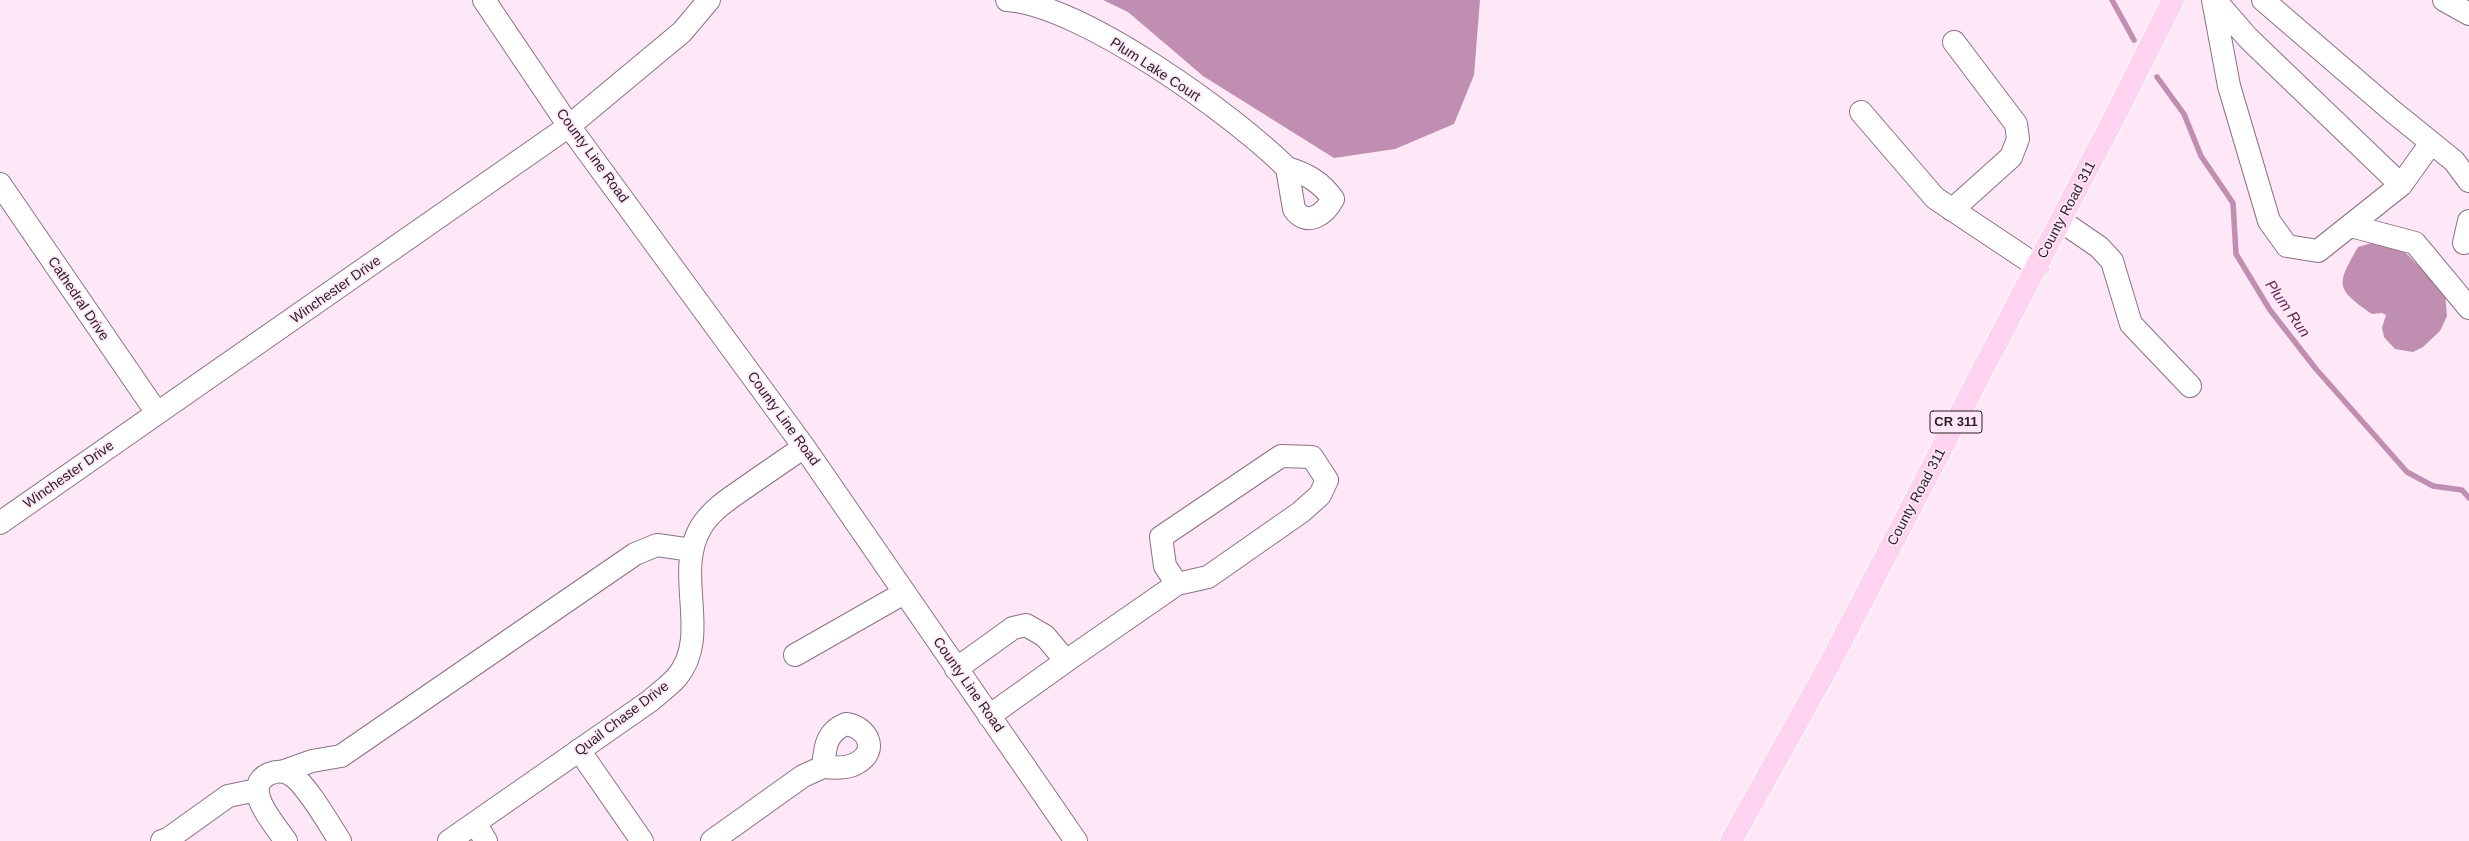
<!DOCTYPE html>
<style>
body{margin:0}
canvas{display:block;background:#fee7f6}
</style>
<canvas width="2469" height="841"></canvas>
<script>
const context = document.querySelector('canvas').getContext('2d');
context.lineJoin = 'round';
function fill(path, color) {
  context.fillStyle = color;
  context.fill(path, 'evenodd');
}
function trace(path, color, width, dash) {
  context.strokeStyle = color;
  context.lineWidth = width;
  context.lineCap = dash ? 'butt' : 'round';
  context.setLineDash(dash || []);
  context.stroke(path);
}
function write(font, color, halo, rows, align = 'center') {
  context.font = font + ' Arial,sans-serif';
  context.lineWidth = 3.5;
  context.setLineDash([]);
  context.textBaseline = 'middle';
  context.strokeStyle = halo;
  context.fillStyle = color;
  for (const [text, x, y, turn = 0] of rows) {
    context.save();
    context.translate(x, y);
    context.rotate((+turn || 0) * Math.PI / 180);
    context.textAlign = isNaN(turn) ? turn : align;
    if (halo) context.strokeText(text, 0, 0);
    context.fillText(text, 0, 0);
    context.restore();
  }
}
fill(new Path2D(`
 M1103,0H1480L1474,75L1454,124L1395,149L1334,158L1203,76L1128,12Z
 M2375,242L2399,246L2445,293L2447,316L2440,331L2423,347L2413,352L2395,349L2384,337L2382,328L2386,315L2382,313L2372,314C2334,288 2337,284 2358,247Z`), '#c08eb0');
trace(new Path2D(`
 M2112,0L2134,40
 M2157,77L2184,114L2201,156L2233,203L2236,254L2270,310L2316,369L2407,472L2433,486L2462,490L2469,498`), '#c08eb0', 5.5);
const minor = new Path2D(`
 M484,0L569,126L804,447L1076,841
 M1007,0C1082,5 1234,115 1287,168
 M2213,0L2229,86L2269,221L2287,246L2318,251L2401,185L2431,143
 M2215,0L2248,38L2401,185
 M2263,0L2391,110L2454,161L2469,181
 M2444,0L2469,14
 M1861,112L1935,198L2037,266
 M1287,168C1307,174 1321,182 1333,199C1325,214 1307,228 1294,209Z
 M0,184L157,413
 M1952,210L2011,157L2018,139L2016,124L1954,42
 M2061,221L2099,247L2112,261L2131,324L2190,386
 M2351,226L2415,243L2469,308
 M2464,243L2469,221
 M0,523L569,126L682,32L709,0
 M795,655L904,593
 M1066,661L1177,584L1165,566L1161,537L1281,456L1312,457L1327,480L1320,495L1301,512L1208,577L1177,584
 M956,669L1013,628L1026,625L1045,636L1066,661L989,716
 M846,724C868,727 879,751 857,763C847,769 834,768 823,767C825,747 826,732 846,724Z
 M579,750L642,841
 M284,771L312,761L341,756L635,554L657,545L692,550
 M475,823L486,841
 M162,841L168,839L228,796L257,790
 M286,841C275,825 240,787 269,774C278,770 285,771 293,776C308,787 329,824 340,841
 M449,841L650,701C659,693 669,686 677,677C712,635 673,574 701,527C714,506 737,494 756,480C772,469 788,458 804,447
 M712,841L803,776L823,767`);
const major = new Path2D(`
 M1731,841L1829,665L2119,108L2173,0`);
trace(minor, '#8b7282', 24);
trace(major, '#fff', 24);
trace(minor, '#fff', 22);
trace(major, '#fdd3ef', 22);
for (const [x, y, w] of [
 [1956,422,52]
]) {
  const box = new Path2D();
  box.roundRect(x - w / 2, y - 11, w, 22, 3);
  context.fillStyle = '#fee7f6';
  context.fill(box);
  trace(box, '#281e25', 1);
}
write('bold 13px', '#281e25', null, [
 ["CR 311",1956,422]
]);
write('14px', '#281e25', '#fee7f6', [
 ["Plum Lake Court",1155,70,33],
 ["County Line Road",592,156,54],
 ["County Road 311",2067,210,-62],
 ["Winchester Drive",336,290,-35],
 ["Cathedral Drive",78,299,56],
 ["County Line Road",783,419,54],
 ["Winchester Drive",69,475,-35],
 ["County Road 311",1917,497,-62],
 ["County Line Road",968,685,55],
 ["Quail Chase Drive",622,719,-37]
]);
write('italic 15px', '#642754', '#fee7f6', [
 ["Plum Run",2287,309,55]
]);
</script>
